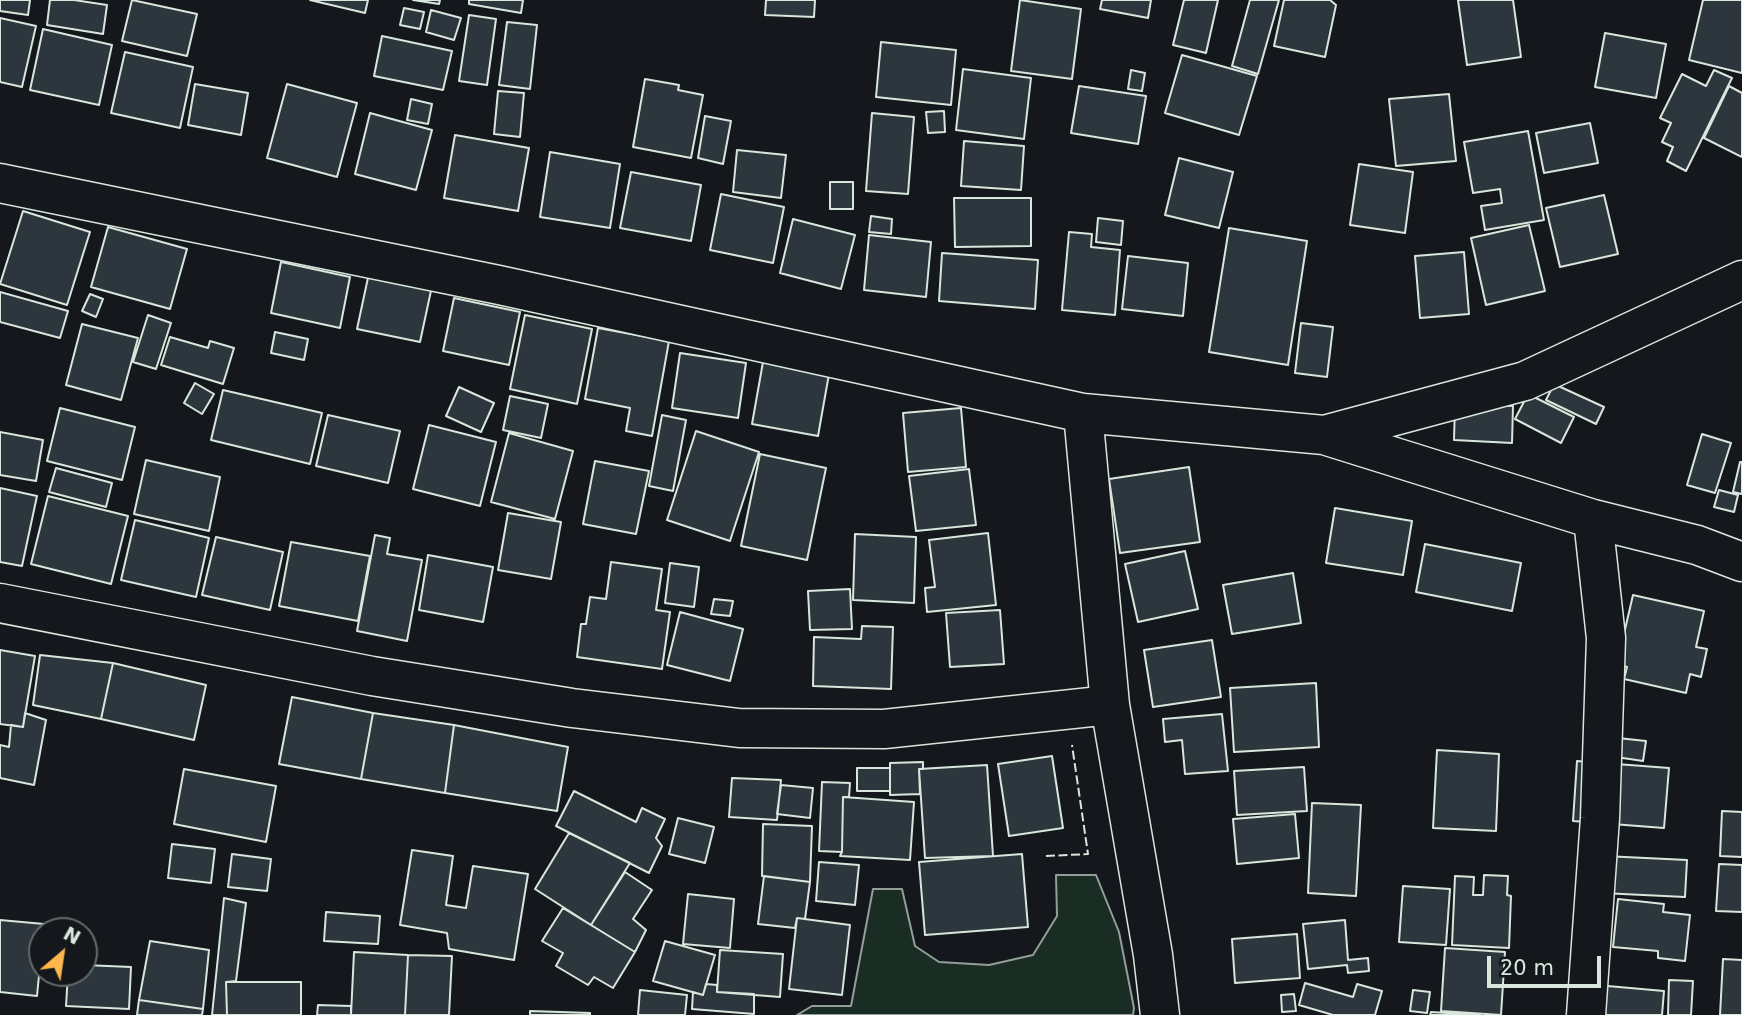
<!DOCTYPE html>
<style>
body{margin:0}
#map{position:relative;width:1742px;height:1015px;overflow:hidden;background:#14181c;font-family:"DejaVu Sans",sans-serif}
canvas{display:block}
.north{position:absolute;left:28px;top:917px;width:70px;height:70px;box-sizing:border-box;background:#14181c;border:2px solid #626a69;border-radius:50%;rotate:29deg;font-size:19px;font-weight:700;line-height:28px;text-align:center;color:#d8e6dc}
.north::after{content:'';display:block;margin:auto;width:24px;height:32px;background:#ffb74d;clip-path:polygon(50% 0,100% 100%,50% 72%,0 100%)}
.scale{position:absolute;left:1487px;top:956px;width:114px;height:32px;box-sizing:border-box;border:4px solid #d8e6dc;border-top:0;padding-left:9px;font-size:21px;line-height:24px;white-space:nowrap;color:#d8e6dc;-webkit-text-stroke:5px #14181c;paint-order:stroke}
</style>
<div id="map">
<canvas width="1742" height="1015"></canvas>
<div class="north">N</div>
<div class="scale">20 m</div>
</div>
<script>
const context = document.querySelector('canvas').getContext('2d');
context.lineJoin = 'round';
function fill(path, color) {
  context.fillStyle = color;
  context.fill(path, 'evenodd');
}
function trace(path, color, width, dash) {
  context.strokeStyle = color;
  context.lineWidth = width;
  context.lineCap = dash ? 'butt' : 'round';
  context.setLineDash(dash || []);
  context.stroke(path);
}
const green = new Path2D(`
 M1056,875H1096L1119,932L1134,1008L1133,1015H797L812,1006H851L873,889H902L915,946L939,962L989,965L1033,955L1057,916Z`);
fill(green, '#1a2d24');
trace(green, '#939e99', 2);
const building = new Path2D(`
 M0,0H30L28,15L0,11Z
 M50,0H74L107,5L103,34L47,25Z
 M132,0L197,14L187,56L122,41Z
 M310,0H368L365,13Z
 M413,0H440L439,4Z
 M469,0H523L521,13L469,4Z
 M766,0H815L814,17L765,15Z
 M1020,0L1081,9L1072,79L1011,71Z
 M1102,0H1151L1148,18L1100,9Z
 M1184,0H1218L1206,53L1173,45Z
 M1250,0H1279L1258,74L1232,66Z
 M1284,0H1330L1336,5L1325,57L1274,46Z
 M1458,0H1513L1521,57L1467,65Z
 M1703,0H1742V73L1689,60Z
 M404,8L424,12L420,29L400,25Z
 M431,10L461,18L454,40L426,32Z
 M469,15L496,19L487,85L459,81Z
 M0,18L36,26L22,87L0,82Z
 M507,22L537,25L530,89L499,85Z
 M43,29L112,45L99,105L30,90Z
 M1605,33L1666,44L1656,98L1595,87Z
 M382,36L452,51L443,90L374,76Z
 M881,42L956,50L951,105L876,97Z
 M125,52L193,67L180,128L111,113Z
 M1182,55L1257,76L1239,135L1165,113Z
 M963,69L1031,78L1024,139L956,130Z
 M1131,70L1145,73L1142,91L1128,89Z
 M1714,70L1732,78L1686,171L1667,161L1673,147L1662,142L1671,123L1660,118L1682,74L1706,86Z
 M645,79L679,85L678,90L703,95L691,158L633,147Z
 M195,84L248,93L241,135L188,125Z
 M287,84L357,103L337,177L267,158Z
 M1079,86L1146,96L1138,144L1071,133Z
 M1729,86L1742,93V157L1704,138Z
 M498,91L524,93L520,137L494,134Z
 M1449,94L1456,161L1396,166L1389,99Z
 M411,99L432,104L428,124L407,120Z
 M944,111L945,132L928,133L926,112Z
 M370,113L432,130L416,190L355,174Z
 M872,113L914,117L908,194L866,191Z
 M705,116L731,121L723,164L698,158Z
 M1590,123L1598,163L1544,173L1536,133Z
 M1528,131L1544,220L1485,230L1481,206L1502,203L1500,189L1473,193L1464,142Z
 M455,135L529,148L518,211L444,198Z
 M964,141L1024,146L1021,190L961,186Z
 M737,150L786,155L781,198L733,192Z
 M550,152L620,164L610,228L540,217Z
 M1179,158L1233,172L1219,228L1165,215Z
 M1359,164L1413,172L1405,233L1350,225Z
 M631,172L701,185L691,241L620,228Z
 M830,182H853V209H830Z
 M721,194L784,207L773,263L710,250Z
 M1604,195L1618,254L1560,267L1546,208Z
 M954,198H1031V246L955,247Z
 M23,211L90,232L67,305L0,284Z
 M871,216L892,219L891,234L869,232Z
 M1098,218L1123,221L1121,245L1096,242Z
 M793,219L855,235L841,289L780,273Z
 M1529,225L1545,291L1486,305L1471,238Z
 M108,227L187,249L170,309L91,287Z
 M1229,228L1307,241L1288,365L1209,352Z
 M1069,232L1092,234L1091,247L1120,250L1115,315L1062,310Z
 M869,235L931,242L926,297L864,290Z
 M1464,252L1469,314L1420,318L1415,256Z
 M942,253L1038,260L1035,309L939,301Z
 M1128,256L1188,263L1183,316L1122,309Z
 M281,262L350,277L340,328L271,313Z
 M369,273L432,286L420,342L357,329Z
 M0,292L68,311L60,338L0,322Z
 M90,294L103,299L96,317L82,311Z
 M454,298L520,312L509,365L443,351Z
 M148,315L171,323L156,369L133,362Z
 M525,315L592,329L577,404L510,389Z
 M1301,323L1333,327L1327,377L1295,373Z
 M82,324L138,338L121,400L66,385Z
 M598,328L669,341L652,436L626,431L630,408L585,399Z
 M275,332L308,339L304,360L271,353Z
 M170,337L208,348L210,341L234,348L223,384L161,365Z
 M680,353L746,363L738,418L672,408Z
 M763,362L829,374L818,436L752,424Z
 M195,383L214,394L202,414L184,403Z
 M1554,384L1604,407L1596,424L1546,400Z
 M459,387L494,403L481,432L446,416Z
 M223,390L322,413L310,464L211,440Z
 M1528,394L1574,417L1561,443L1515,419Z
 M510,396L548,404L541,438L503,430Z
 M1455,404L1513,406L1512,443L1454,440Z
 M60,408L135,427L122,480L47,461Z
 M961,408L966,467L908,472L903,413Z
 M328,415L400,431L388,483L316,466Z
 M662,415L686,420L673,491L649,486Z
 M429,425L496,442L480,506L413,489Z
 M696,431L759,452L730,541L667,520Z
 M0,432L43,440L36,481L0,475Z
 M509,433L573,451L555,519L491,502Z
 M1702,434L1731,443L1715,493L1687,485Z
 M760,454L826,468L807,560L741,546Z
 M146,460L220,477L209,531L134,514Z
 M595,461L649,471L636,534L583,524Z
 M1740,462H1742V494L1733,492Z
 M1189,467L1200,542L1120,553L1109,479Z
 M56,468L112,483L106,507L49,492Z
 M969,469L976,525L916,531L909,476Z
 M0,488L37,496L22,566L0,562Z
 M1719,490L1738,495L1734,512L1714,507Z
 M48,496L128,516L111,584L31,564Z
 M1335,508L1412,521L1403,575L1326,563Z
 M508,513L561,522L551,579L498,570Z
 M135,520L209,538L196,597L121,580Z
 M988,533L996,605L927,612L925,588L935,587L929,540Z
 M855,534L916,537L914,603L853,600Z
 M375,535L390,538L387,554L422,560L407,641L357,631Z
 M216,537L283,552L270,610L202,595Z
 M291,542L370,556L358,621L279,606Z
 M1425,544L1521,563L1512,611L1416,592Z
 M1185,551L1198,609L1138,622L1125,564Z
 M428,555L493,567L483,622L419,610Z
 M611,562L662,569L656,610L670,612L662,669L577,657L581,624H586L590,597L606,599Z
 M670,563L699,567L694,607L665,603Z
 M1293,573L1301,623L1232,634L1223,585Z
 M850,589L852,629L810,630L808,591Z
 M1633,595L1704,611L1696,647L1707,649L1701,677L1690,674L1686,693L1624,679L1627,667L1617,664Z
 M714,599L733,601L730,616L711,614Z
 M1000,610L1004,664L950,667L946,613Z
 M680,612L743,629L730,681L667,665Z
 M862,626L893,627L891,689L813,686L814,637L861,639Z
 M1212,640L1221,697L1153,707L1144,650Z
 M0,650L35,656L23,727L0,724Z
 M40,655L113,663L101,719L33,705Z
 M113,663L206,685L194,740L101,719Z
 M1316,683L1319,747L1234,752L1230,688Z
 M292,697L373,713L361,779L279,764Z
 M25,713L46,720L34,785L0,778V745L9,747L11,725L23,727Z
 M373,713L454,725L445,793L361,779Z
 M1222,714L1228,771L1185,774L1182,740L1165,742L1163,719Z
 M454,725L568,747L557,811L445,793Z
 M1618,738L1646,741L1643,761L1616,757Z
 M1437,750L1499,754L1496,831L1433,828Z
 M1052,756L1063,828L1009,836L998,764Z
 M1577,761L1669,768L1664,828L1573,821Z
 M923,762V769H919L920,794L890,795V763Z
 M987,765L993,856L925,858L919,769Z
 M1304,767L1307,811L1237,815L1234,771Z
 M857,768H890V791H857Z
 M184,769L276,786L266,842L174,824Z
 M732,778L781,780L777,820L729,817Z
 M822,782L850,783L849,797H843L842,852L819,851Z
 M781,785L813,788L810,818L777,814Z
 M574,791L636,822L642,808L665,819L656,838L662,846L649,873L556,826Z
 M843,797L914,802L910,860L840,856L842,852Z
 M1312,803L1361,805L1356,896L1308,893Z
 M1722,811L1742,812V857L1720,856Z
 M1295,814L1299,858L1237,864L1233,819Z
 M678,818L714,827L705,863L669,854Z
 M763,824L812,826L810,882L762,876Z
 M569,833L630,863L591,925L535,889Z
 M172,844L215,849L211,883L168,878Z
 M412,850L453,856L446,905L466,908L473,866L528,874L514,960L449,949L447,933L400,925Z
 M232,854L271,859L267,891L228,887Z
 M1022,854L1028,927L925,935L919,862Z
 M1604,856L1687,860L1685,897L1602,893Z
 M819,862L859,865L855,905L816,901Z
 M1719,864L1742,865V912L1716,911Z
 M625,872L652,890L633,919L646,930L635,952L591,925Z
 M1484,875L1508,876L1507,895L1511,896L1509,948L1452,945L1455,876L1474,877L1473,895H1483Z
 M764,876L810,882L805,919L797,918L795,928L758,924Z
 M1403,886L1450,889L1446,945L1399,942Z
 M688,894L734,899L730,948L683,944Z
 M224,898L246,903L236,981L226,982L227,1015H212Z
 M1618,899L1664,904L1663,912L1690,915L1685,961L1658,958V951L1613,947Z
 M563,908L635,952L613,988L594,977L588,985L556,966L563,953L542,941Z
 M326,912L380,916L378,944L324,941Z
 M797,918L850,925L842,995L789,989Z
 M0,920L44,924L37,996L0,992Z
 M1345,920L1348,960L1368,958L1369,971L1348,973L1347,965L1308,969L1303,924Z
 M1297,934L1300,978L1235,983L1232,939Z
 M150,941L209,950L203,1009L139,1000Z
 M665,941L715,955L703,995L653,981Z
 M1445,948L1505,952L1501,1015L1441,1011Z
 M720,950L783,954L780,997L717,992Z
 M354,952L408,955L405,1015H351Z
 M408,955L452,956L449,1015H405Z
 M1723,959L1742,960V1015H1720Z
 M84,965L131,967L129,1009L66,1006L68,973H84Z
 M1669,980L1693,981L1691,1015H1668Z
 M226,982H301V1015H227Z
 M1305,983L1353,997L1357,984L1382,991L1375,1015H1333L1299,1005Z
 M706,984L717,985V992L754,994V1014L692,1009L693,992L703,995Z
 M1585,984L1664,991L1662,1015H1582Z
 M640,990L687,995L685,1015H638Z
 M1413,990L1430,992L1427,1013L1410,1011Z
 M1294,994L1296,1011L1282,1012L1281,995Z
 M139,1000L203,1009L202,1015H137Z
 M318,1005L351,1006V1015H317Z
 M530,1011L590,1013V1015H530Z
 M1431,1012L1480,1015H1430Z`);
fill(building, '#2c363c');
trace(building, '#d8e6dc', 2);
const minor = new Path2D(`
 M0,183L499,285L1083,413L1324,435L1593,519L1697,545L1742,562
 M1083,413L1110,705L1153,955L1160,1015
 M1324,435L1525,381L1742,280
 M0,603L372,676L572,708L739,728L884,729L1110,705
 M1586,1015L1600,818L1606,638L1593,519`);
trace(minor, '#d8e6dc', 41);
trace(minor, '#14181c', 38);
trace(new Path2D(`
 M1046,856L1088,854L1072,745`), '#d8e6dc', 2, [9, 3.5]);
</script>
